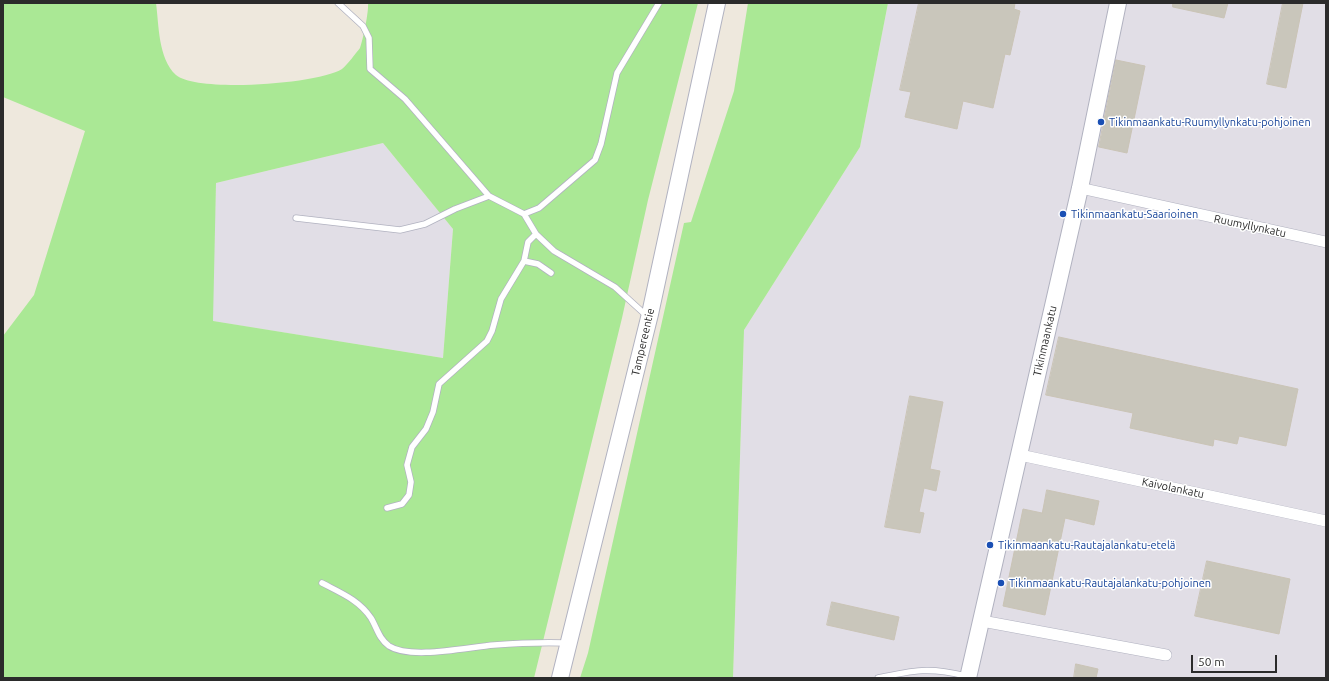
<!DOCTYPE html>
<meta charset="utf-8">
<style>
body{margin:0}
#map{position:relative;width:1329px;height:681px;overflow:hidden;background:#eee8dd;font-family:Ubuntu,sans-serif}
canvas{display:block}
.frame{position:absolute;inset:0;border:4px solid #2b2b2b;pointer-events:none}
.scale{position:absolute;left:1191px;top:655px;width:86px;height:18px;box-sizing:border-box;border:2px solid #2b2b2b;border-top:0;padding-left:5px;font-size:12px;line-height:14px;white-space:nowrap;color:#2b2b2b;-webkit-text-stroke:3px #fff;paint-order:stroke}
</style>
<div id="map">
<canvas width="1329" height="681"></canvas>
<div class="frame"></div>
<div class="scale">50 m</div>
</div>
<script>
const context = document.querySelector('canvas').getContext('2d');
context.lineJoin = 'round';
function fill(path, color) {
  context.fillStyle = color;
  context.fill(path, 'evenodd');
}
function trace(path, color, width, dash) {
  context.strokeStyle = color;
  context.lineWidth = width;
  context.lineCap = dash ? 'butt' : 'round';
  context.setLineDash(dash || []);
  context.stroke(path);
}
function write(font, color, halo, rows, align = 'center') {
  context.font = font + ' Ubuntu,sans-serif';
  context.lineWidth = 3;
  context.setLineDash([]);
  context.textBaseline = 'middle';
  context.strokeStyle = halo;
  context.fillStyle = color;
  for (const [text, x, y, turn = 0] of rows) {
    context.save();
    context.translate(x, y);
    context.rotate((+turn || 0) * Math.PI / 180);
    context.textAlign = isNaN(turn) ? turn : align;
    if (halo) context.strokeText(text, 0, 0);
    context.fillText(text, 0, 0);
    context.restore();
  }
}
fill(new Path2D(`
 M888,3H1326V678H733L744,330L860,147Z
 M383,143L453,229L443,358L212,321L216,183Z`), '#e1dee6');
fill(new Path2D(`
 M3,3H156C159,25 158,58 176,75C197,93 319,84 342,69C347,65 356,53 360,48C363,40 369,11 368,3H698L648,200L622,318L534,678H3V336L34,295L85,131L3,97ZM383,143L453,229L443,358L213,321L216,183Z
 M748,3H888L860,147L744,330L733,678H580L588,653L684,223L691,222L734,91Z`), '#aae895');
const building = new Path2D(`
 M919,3H1015L1014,9L1020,11L1010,55L1005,54L993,108L963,101L957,129L905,117L911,92L900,90Z
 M1173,3H1228L1224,18L1173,7Z
 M1283,3H1303L1286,88L1267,84Z
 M1116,60L1145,66L1127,153L1099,147Z
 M1059,337L1298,389L1286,446L1239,436L1237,444L1214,439L1213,446L1130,428L1133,413L1046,395Z
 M910,396L943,402L930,469L940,471L936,491L924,488L919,512L924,513L920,533L885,527Z
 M1047,490L1099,501L1094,525L1065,518L1045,615L1003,606L1023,509L1042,513Z
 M1207,561L1290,579L1279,634L1195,616Z
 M832,602L899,617L894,640L827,625Z
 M1076,664L1098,669L1096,678H1074Z`);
fill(building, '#c9c6bb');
trace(building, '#cac4b6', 1);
const lane = new Path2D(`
 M338,3L363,26L369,38L370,69L405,99L489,196L524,214L536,234L554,251L615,287L648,317
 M524,214L539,208L595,160L601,144L617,73L659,3
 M296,218L400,230L425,224L455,209L489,196
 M524,261L538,264L551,273
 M387,508L402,504L409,495L411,482L407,465L412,447L426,429L433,412L439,384L487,341L492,331L501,299L524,261L528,242L536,234
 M322,583C341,593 359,600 371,618C377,628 379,639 389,646C411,660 468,647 494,645C519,643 543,642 568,643
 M878,678C914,670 930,667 966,676`);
const street = new Path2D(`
 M1080,188L1326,242
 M1020,455L1326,521
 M982,621L1166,655`);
const secondary = new Path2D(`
 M560,678L650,314L717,3
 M968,678L1080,188L1118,3`);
trace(lane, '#b1b2c0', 7);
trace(street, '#b1b2c0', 12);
trace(secondary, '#b1b2c0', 18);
trace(lane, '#fff', 5.5);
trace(street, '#fff', 11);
trace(secondary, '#fff', 16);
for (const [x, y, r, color] of [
 [1101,122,4,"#1a4fb4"],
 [1063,214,4,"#1a4fb4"],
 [990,545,4,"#1a4fb4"],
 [1001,583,4,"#1a4fb4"]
]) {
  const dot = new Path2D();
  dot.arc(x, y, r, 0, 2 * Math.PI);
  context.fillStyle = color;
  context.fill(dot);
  trace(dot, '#fff', 1.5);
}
write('11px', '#164399', '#fff', [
 ["Tikinmaankatu-Ruumyllynkatu-pohjoinen",1109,122],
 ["Tikinmaankatu-Saarioinen",1071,214],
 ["Tikinmaankatu-Rautajalankatu-etelä",998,545],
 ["Tikinmaankatu-Rautajalankatu-pohjoinen",1009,583]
], 'left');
write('11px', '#2b2b2b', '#fff', [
 ["Ruumyllynkatu",1250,226,12],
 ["Tikinmaankatu",1045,341,-77],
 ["Tampereentie",643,342,-77],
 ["Kaivolankatu",1173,488,12]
]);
</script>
